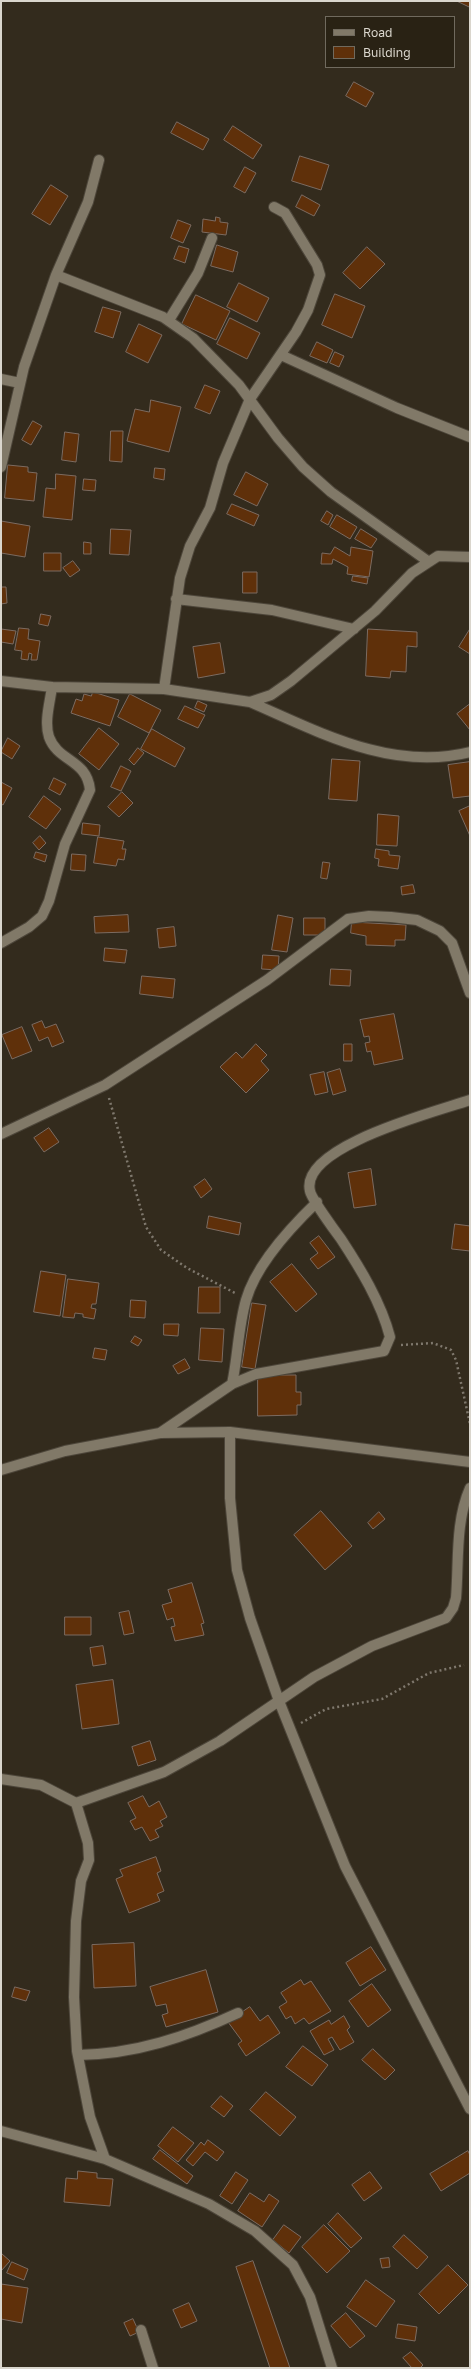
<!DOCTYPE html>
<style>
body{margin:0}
#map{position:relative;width:471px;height:2369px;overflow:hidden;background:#332b1d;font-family:"Golos Text",sans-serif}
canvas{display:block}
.frame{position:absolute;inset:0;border:2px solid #dad6cd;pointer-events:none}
.legend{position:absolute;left:325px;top:16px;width:130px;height:52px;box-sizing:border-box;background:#292214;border:1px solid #706a5e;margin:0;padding:5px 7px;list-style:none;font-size:12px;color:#dad6cd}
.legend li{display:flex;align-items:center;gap:8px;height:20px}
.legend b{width:20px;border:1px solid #706a5e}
</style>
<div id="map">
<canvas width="471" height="2369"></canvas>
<div class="frame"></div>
<ul class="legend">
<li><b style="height:5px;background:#817968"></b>Road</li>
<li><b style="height:11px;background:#5f300a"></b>Building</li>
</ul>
</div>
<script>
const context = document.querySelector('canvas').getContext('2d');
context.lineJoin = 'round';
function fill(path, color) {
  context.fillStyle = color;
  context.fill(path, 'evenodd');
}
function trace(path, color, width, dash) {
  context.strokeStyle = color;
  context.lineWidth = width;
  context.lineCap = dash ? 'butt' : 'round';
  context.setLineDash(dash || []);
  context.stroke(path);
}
const building = new Path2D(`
 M457,1H470V7Z
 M354,82L374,93L366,107L346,96Z
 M177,122L209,139L203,150L171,133Z
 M233,126L262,145L253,159L224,140Z
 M300,156L329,165L321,190L292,181Z
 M245,167L256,173L245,193L234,187Z
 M51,185L68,196L50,225L32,214Z
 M302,195L320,205L314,216L296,207Z
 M216,217L220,218V222L228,223L226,235L202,232L203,219L215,221Z
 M178,220L191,225L183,243L171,238Z
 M217,245L238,252L233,272L211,266Z
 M179,246L189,249L185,263L174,259Z
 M367,247L385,264L360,289L343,273Z
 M239,283L269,298L257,322L227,307Z
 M335,294L365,306L352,338L322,325Z
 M196,295L230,311L216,340L182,324Z
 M103,307L121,312L113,338L95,332Z
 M230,318L260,333L247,359L217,344Z
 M139,324L162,335L148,363L126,352Z
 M317,342L333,350L327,363L310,356Z
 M335,352L344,356L339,367L330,363Z
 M205,385L220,391L210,414L195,408Z
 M151,400L181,407L169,452L127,441L135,409L149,412Z
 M33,421L42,426L31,445L22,440Z
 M111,431H123L122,462L110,461Z
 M65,432L79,434L76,462L62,460Z
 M8,465L28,467V472L37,473L34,501L5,498Z
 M155,468L165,469L164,480L154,478Z
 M246,472L268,484L257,506L234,495Z
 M56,474L76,476L72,520L43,517L46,488L55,489Z
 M84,479L96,480L95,491L83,490Z
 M232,504L259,515L254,526L227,514Z
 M327,511L333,515L328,525L321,521Z
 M337,515L357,527L350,539L330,527Z
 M1,521L30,526L25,557L1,553Z
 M111,529L131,530L129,555L110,554Z
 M361,529L377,539L371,548L355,539Z
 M84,542L91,543V554H84Z
 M335,547L350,556L351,547L373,551L369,577L347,574L348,567L333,559L332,564H321L322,553L330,554Z
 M44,553H61V571H44Z
 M73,561L80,570L70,577L63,568Z
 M243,572H257V593H243Z
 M353,576L368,578L367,584L352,581Z
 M1,587H6L7,603L1,604Z
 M41,614L51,616L48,626L39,624Z
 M19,628L29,629L28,639L40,641L37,660H31L32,654L29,653L28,660L21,659L22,651L15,650Z
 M1,629L16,631L13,644L1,642Z
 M368,629L417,632V647L407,646L406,672L391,671L390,678L366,676Z
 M470,629V654L459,647Z
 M220,643L225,673L198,678L193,647Z
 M93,692L119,700L110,726L71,713L76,699L82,701L84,694L91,696Z
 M130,694L161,710L149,733L118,717Z
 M198,701L207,705L204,712L195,708Z
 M470,704V730L457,714Z
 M185,706L205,715L198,728L178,719Z
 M99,728L119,744L99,770L79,754Z
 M152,729L185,748L175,767L141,749Z
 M8,738L20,746L12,759L1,752Z
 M138,748L144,753L134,765L129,760Z
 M332,759L360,761L357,801L329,799Z
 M470,762V796L453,798L448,765Z
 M121,766L131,771L121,791L111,787Z
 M54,778L66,784L60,795L49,789Z
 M1,782L12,788L3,805L1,804Z
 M122,792L133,803L119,817L108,807Z
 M44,796L61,809L46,829L29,817Z
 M470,806V836L459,811Z
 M378,814L399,816L397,846L377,845Z
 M83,823L100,825L99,836L82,834Z
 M40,836L46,843L39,850L33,843Z
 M98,837L124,841L122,849H126L124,860L118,859L116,866L94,863Z
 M376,849L389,851V855L400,856L398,869L378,866L379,859L375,858Z
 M36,852L47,855L45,862L34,858Z
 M72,854L86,855L85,871L71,870Z
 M323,862L330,863L327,879L321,878Z
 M413,885L415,893L402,895L401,887Z
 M128,915L129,932L95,933L94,917Z
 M278,915L293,918L287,952L272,950Z
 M304,918H325V935H304Z
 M352,922L406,925L405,940H395V946L366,945V936L351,933Z
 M174,927L176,946L159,948L157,929Z
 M105,948L127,950L125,963L104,961Z
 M263,955L279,956L278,970L262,969Z
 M331,969L351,970L350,986L330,985Z
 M142,976L175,979L173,998L140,994Z
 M394,1014L403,1059L374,1065L371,1051L367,1052L365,1043L370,1042L369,1036L364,1037L360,1020Z
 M42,1021L45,1028L56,1024L64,1042L52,1047L48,1037L39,1041L32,1025Z
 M22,1027L32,1051L12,1059L2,1035Z
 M256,1044L267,1055L261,1061L269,1070L246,1093L220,1067L236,1052L242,1058Z
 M344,1044H352V1061H344Z
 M340,1069L346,1091L333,1095L327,1073Z
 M324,1072L328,1092L315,1095L310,1075Z
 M49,1128L59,1142L44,1152L34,1138Z
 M371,1169L376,1205L354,1208L348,1173Z
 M205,1179L212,1189L201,1198L194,1187Z
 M209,1216L241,1223L239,1235L207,1228Z
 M455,1224L470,1226V1251L452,1249Z
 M319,1236L335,1257L318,1269L310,1259L318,1253L310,1243Z
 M292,1264L317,1294L296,1312L270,1282Z
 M41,1271L66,1275L60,1316L34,1312Z
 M68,1279L99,1283L96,1304H92L91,1308L96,1309L94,1319L83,1317V1314L75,1313L74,1318L63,1317Z
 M199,1287H220V1313H198Z
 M131,1300L146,1301L145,1318L130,1317Z
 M252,1303L266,1305L255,1369L242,1367Z
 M164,1324H179L178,1336L164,1335Z
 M201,1328L224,1329L222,1362L199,1360Z
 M135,1336L142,1340L138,1346L131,1342Z
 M95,1348L107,1350L105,1360L93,1358Z
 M185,1359L190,1368L178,1374L173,1366Z
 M258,1375H296V1392H301V1405H297V1415L258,1416Z
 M321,1511L352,1546L325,1570L294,1535Z
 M379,1512L385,1519L373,1529L368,1523Z
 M192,1583L204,1623L201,1624L204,1635L175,1641L171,1627L175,1626L173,1618L167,1620L162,1605L172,1602L168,1590Z
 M129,1611L134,1633L124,1635L119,1613Z
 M65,1617H91V1635H65Z
 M103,1646L106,1664L93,1666L90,1648Z
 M113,1680L119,1724L82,1729L76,1685Z
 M150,1741L156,1760L138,1766L132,1747Z
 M143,1796L149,1807L159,1801L167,1817L160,1821L163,1826L155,1830L159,1837L150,1841L142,1827L135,1830L130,1821L136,1818L128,1803Z
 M156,1857L161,1871L157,1873L164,1891L157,1894L160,1901L129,1913L116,1879L123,1876L120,1870Z
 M134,1943L136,1986L94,1988L92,1945Z
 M371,1947L386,1970L360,1986L346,1963Z
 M206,1970L218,2012L166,2027L162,2015L168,2013L166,2004L156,2006L150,1987Z
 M301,1980L304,1985L311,1981L331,2011L309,2024L304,2018L295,2024L291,2016L286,2019L279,2007L287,2002L281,1993Z
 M372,1984L391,2010L368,2027L349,2001Z
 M15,1987L30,1991L26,2001L12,1997Z
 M250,2007L260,2021L268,2015L280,2033L246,2056L238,2044L242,2041L228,2022Z
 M344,2016L350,2027L347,2030L354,2042L340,2050L332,2037L328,2039L334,2050L324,2055L310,2031L329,2020L331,2024Z
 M303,2046L328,2065L312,2086L286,2067Z
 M373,2049L395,2070L385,2080L362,2060Z
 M266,2092L296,2117L280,2136L250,2110Z
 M221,2096L233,2106L224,2117L211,2107Z
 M173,2127L194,2143L178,2162L158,2146Z
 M208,2140L224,2152L217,2161L205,2152L193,2166L186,2160L201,2142L204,2145Z
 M160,2150L193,2176L187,2184L153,2159Z
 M468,2151L470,2155V2173L441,2191L430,2174Z
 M78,2171L97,2173V2178L113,2179L110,2206L64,2202L66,2178L77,2179Z
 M236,2172L248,2180L232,2204L220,2196Z
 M370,2172L382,2188L364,2201L352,2185Z
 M250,2193L264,2202L269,2194L279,2201L262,2227L238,2211Z
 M338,2213L362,2238L351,2248L328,2224Z
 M284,2225L301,2237L289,2253L273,2240Z
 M324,2225L350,2251L327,2273L302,2247Z
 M404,2235L428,2257L417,2269L393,2247Z
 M2,2254L10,2261L1,2271V2256Z
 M389,2258L390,2267L382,2268L380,2259Z
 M253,2261L290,2368H270L236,2267Z
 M12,2262L28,2269L24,2280L7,2273Z
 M448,2265L468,2285L439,2314L419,2294Z
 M366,2280L395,2301L376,2327L347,2307Z
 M1,2284L28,2288L22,2323L1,2319Z
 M189,2303L197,2321L181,2328L173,2310Z
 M346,2313L365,2336L350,2348L331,2326Z
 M133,2319L139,2332L130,2336L124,2323Z
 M398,2324L417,2327L415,2341L396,2338Z
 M411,2352L423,2365L420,2368H412L403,2358Z`);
fill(building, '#5f300a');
trace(building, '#7c6b61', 1);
const minor = new Path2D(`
 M56,275L163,317L193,338L239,385L278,438L303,467L331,492L429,562
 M169,320L198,273L212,238
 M281,355L397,408L470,437
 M1,379L20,383
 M1,467L24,367L56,275L88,202L99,160
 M176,599L272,610L354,629
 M1,681L52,687L164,689L250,702L271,695L291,681L375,611L412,573L438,556L470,557
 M164,689L180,578L190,546L210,508L223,463L250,399L296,332L308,310L320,275L317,265L285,213L274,207
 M250,702C319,732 392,772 470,752
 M1,943L29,927L42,916L49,901L65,844L90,790C87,759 58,762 49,737C44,722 50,702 52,687
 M1,1134L105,1085L267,980L348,919L369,916L391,917L417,920L440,931L452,943L470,993
 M232,1384C238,1356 238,1328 246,1300C256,1265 291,1227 317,1202
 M230,1432V1498L237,1570L250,1618L279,1701L345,1866L470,2109
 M160,1433L232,1384L256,1374L384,1351L390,1337C381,1302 360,1268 341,1239C335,1231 311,1198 310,1191C299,1146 439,1111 470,1100
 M1,1470L65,1451L160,1433L230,1432L470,1462
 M1,1779L41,1785L76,1803L88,1843L89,1860L81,1881L76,1921L74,1997L77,2051L90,2117L105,2159
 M76,1803L164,1772L220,1741L314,1677L372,1646L446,1618L453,1608L456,1598C459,1562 455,1522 470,1488
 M78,2055C136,2054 186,2037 238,2013
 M1,2131L105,2159L209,2204L255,2231L293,2265L310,2297L332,2368
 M141,2330L153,2368`);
trace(minor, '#4d463a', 12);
trace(new Path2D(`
 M109,1098L146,1227L161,1250L187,1268L235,1293
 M401,1345L433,1343L451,1350L456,1360L470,1424
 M301,1723L326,1709L382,1699L429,1673L464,1665`), '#7f786d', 2.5, [2, 3]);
trace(minor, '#817968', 10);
</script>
